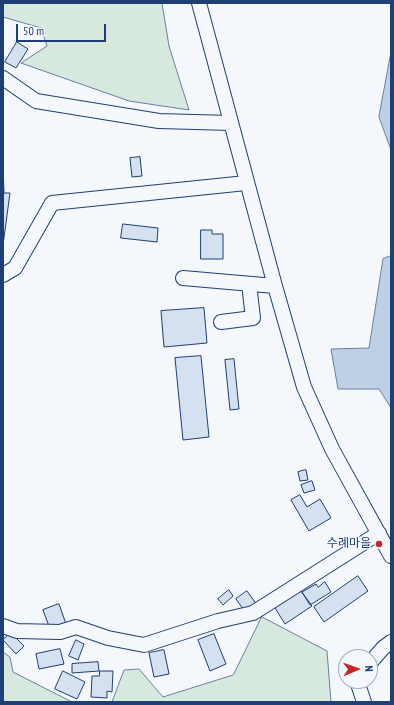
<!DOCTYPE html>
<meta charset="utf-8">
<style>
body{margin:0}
#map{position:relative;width:394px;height:705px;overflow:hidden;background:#f4f7fb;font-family:"PT Sans Narrow",sans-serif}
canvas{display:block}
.frame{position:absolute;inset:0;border:4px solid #1d3f73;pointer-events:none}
.north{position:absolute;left:338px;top:649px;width:40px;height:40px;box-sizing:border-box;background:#f4f7fb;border:1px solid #9eadc5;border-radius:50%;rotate:88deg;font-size:11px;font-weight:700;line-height:16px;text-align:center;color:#1d3f73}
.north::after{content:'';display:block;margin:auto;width:14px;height:18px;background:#c62828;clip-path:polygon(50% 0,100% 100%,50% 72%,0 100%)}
.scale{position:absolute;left:16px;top:24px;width:90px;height:18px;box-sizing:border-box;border:2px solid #1d3f73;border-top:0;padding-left:5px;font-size:12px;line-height:14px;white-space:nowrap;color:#1d3f73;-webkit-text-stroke:3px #f4f7fb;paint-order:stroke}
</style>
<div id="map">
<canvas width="394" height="705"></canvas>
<div class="frame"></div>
<div class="north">N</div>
<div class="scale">50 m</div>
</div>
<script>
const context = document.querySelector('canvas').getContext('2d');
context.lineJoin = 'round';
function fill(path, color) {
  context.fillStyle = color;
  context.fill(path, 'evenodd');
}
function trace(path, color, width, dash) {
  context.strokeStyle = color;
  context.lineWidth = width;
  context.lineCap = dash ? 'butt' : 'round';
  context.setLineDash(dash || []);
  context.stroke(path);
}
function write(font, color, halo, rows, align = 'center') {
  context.font = font + ' "PT Sans Narrow","Noto Sans KR",sans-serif';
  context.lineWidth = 3;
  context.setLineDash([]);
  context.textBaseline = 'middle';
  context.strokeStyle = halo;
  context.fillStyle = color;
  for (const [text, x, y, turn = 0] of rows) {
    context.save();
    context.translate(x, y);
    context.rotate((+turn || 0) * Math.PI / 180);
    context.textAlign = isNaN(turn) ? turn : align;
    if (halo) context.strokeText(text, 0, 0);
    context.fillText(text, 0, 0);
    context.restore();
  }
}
const green = new Path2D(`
 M3,3H162L169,46L189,110L129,101L21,63L47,46L41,28L3,17Z
 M262,617L327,651L331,702H112L124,670L139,669L163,697L233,675Z
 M3,652L10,657L13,672L72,702H3Z`);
fill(green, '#d7e8df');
trace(green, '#687fa3', 1);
const water = new Path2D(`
 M391,52V150L379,117Z
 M391,256V408L379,389H338L331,349L369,348L383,259Z`);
fill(water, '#bed0e5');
trace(water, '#687fa3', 1);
const building = new Path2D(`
 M17,42L28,49L16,68L5,62Z
 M140,157L142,176L132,177L130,158Z
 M3,168L4,193H10L3,245Z
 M123,224L158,228L157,242L121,238Z
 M201,230H212V234H223V259H201Z
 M204,308L207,343L164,347L161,311Z
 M201,356L209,437L183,440L175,358Z
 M234,359L239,409L230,410L225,360Z
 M306,470L308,480L300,481L298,472Z
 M312,481L315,490L304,493L301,485Z
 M300,495L307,507L320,499L331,518L309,531L291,500Z
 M358,576L368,591L324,622L314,607Z
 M325,582L331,592L310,605L302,592L316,584L318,587Z
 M229,590L233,596L223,605L218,599Z
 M247,591L257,605L246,613L236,599Z
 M301,591L312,606L285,624L275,608Z
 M59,604L66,624L50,629L43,610Z
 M11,633L24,646L16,654L3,640Z
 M214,634L226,664L210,671L198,640Z
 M76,640L84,644L78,660L69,656Z
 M60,649L64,664L39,669L36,654Z
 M164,650L169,674L154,677L149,653Z
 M98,662L99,671L72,673V664Z
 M63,671L85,682L77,699L55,689Z
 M100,671H113L112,692L107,691V698L91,697L92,676H99Z`);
fill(building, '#d5e0f0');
trace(building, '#1d3f73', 1);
const minor = new Path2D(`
 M199,3L275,286L304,387L332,449L391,556
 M3,78L36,101L159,121L231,123
 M3,275L15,268L52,203L246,183
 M183,278L275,286
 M221,322L253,318L249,284
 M3,626L17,631L60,632L76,627L108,638L144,645L218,621L253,613L379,533
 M370,663L383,648L391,642
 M357,681L364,702`);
trace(minor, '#1d3f73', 16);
trace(minor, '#f4f7fb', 14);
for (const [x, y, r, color] of [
 [379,544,4,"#c62828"]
]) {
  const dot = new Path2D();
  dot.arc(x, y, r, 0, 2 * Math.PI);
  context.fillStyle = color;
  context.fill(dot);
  trace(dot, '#f4f7fb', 1.5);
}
write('12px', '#1d3f73', '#f4f7fb', [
 ["수례마을",371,544]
], 'right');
</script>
